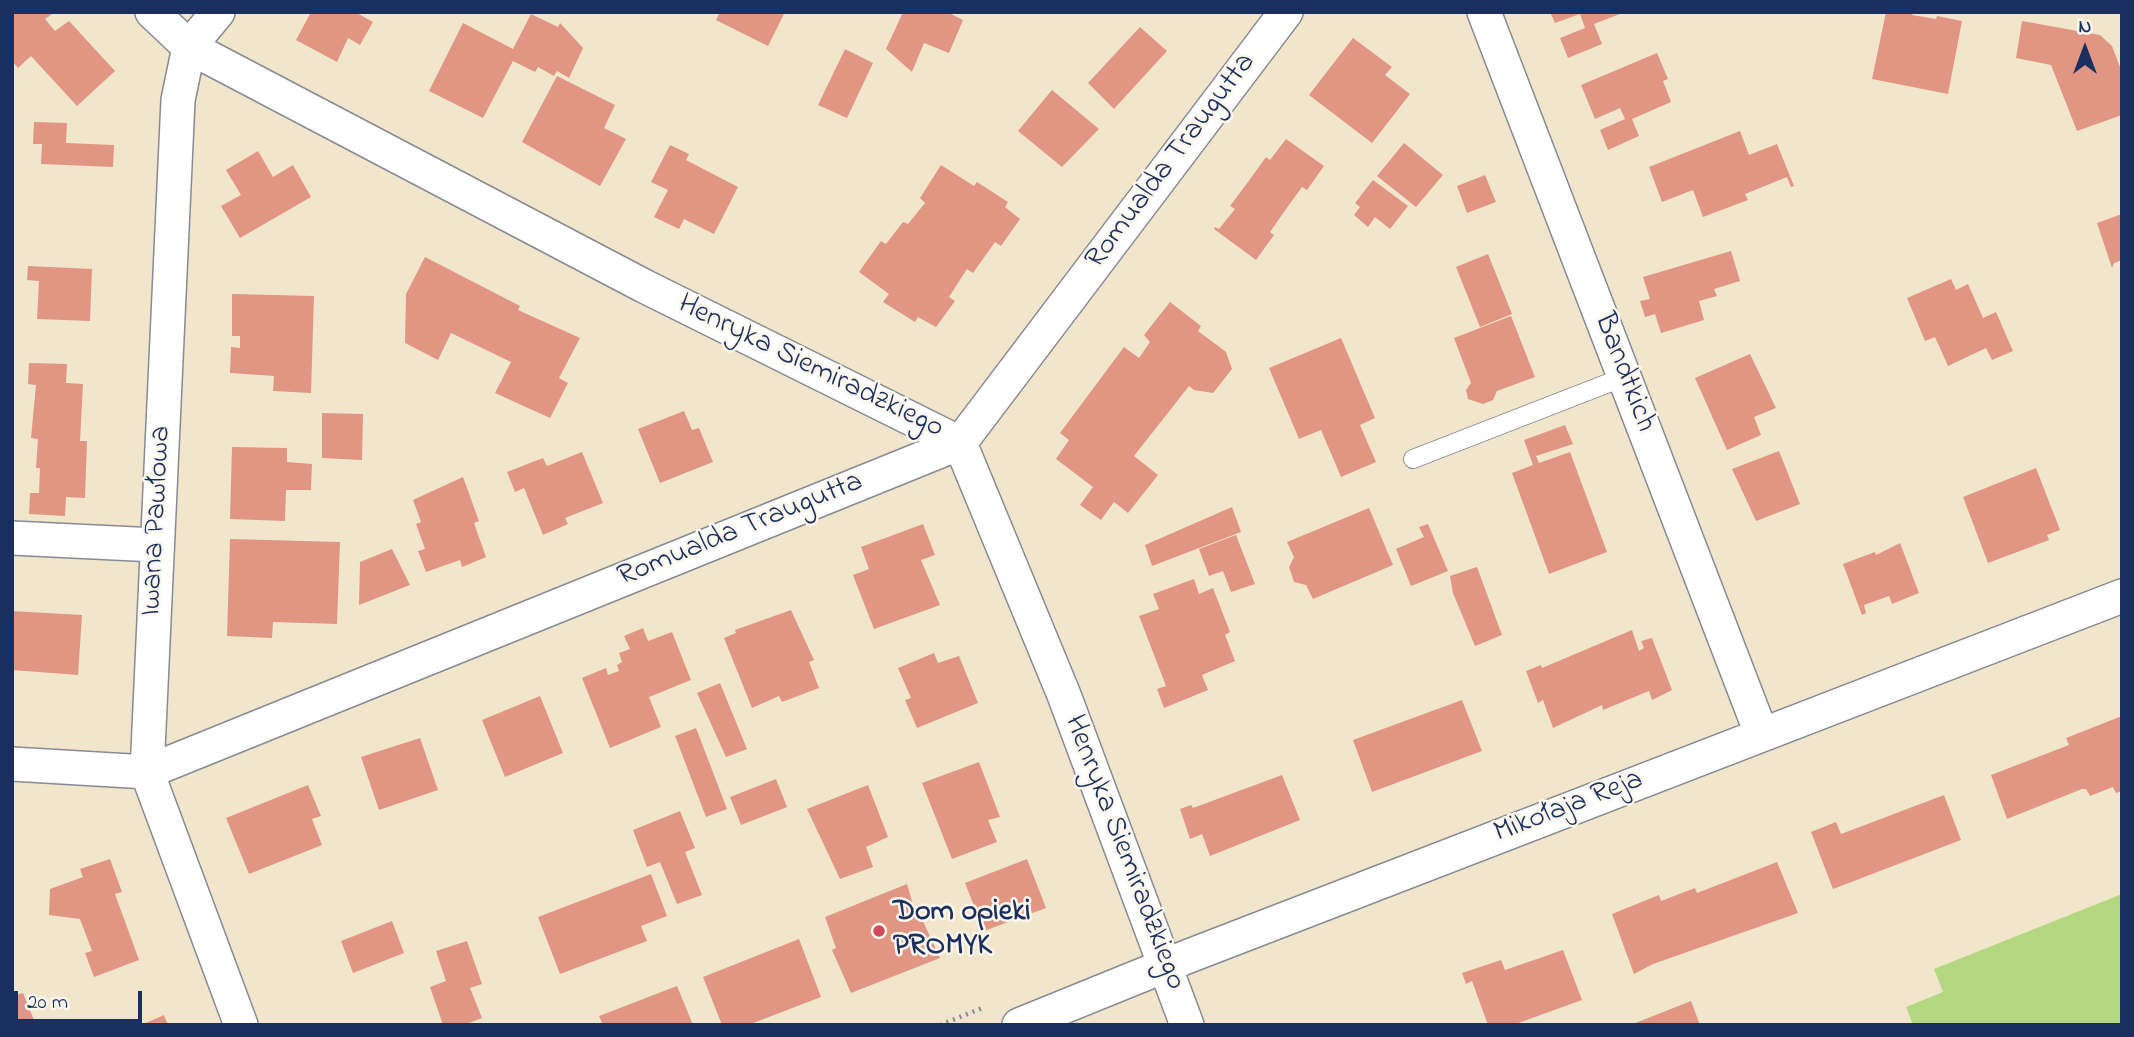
<!DOCTYPE html>
<meta charset="utf-8">
<style>
body{margin:0}
#map{position:relative;width:2134px;height:1037px;overflow:hidden;background:#f1e6cb;font-family:"Indie Flower",sans-serif}
canvas{display:block}
.frame{position:absolute;inset:0;border:14px solid #1b2f5e;pointer-events:none}
.north{position:absolute;left:2050px;top:14px;width:70px;height:70px;-webkit-text-stroke:5px #fbf7ec;paint-order:stroke;rotate:0deg;font-size:19px;font-weight:700;line-height:28px;text-align:center;color:#1b2f5e}
.north::after{content:'';display:block;margin:auto;width:24px;height:32px;background:#1b2f5e;clip-path:polygon(50% 0,100% 100%,50% 72%,0 100%)}
.scale{position:absolute;left:14px;top:991px;width:128px;height:32px;box-sizing:border-box;border:4px solid #1b2f5e;border-top:0;padding-left:9px;font-size:21px;line-height:24px;white-space:nowrap;color:#1b2f5e;-webkit-text-stroke:5px #fbf7ec;paint-order:stroke}
</style>
<div id="map">
<canvas width="2134" height="1037"></canvas>
<div class="frame"></div>
<div class="north">N</div>
<div class="scale">20 m</div>
</div>
<script>
const context = document.querySelector('canvas').getContext('2d');
context.lineJoin = 'round';
function fill(path, color) {
  context.fillStyle = color;
  context.fill(path, 'evenodd');
}
function trace(path, color, width, dash) {
  context.strokeStyle = color;
  context.lineWidth = width;
  context.lineCap = dash ? 'butt' : 'round';
  context.setLineDash(dash || []);
  context.stroke(path);
}
function write(font, color, halo, rows, align = 'center') {
  context.font = font + ' "Indie Flower",sans-serif';
  context.lineWidth = 5;
  context.setLineDash([]);
  context.textBaseline = 'middle';
  context.strokeStyle = halo;
  context.fillStyle = color;
  for (const [text, x, y, turn = 0] of rows) {
    context.save();
    context.translate(x, y);
    context.rotate((+turn || 0) * Math.PI / 180);
    context.textAlign = isNaN(turn) ? turn : align;
    if (halo) context.strokeText(text, 0, 0);
    context.fillText(text, 0, 0);
    context.restore();
  }
}
fill(new Path2D(`
 M2122,894V1025H1913L1906,1007L1943,992L1934,969Z`), '#b4d880');
fill(new Path2D(`
 M12,12H50L52,14L45,19L55,31L69,21L115,71L77,106L31,56L18,68L12,61Z
 M311,12H355L373,22L360,45L348,38L337,62L296,40Z
 M720,12H785L768,46L716,20Z
 M903,12H947L963,20L949,53L924,43L912,72L886,49Z
 M1550,12H1625L1594,24L1602,44L1568,58L1560,38L1585,28L1580,14L1555,23Z
 M1886,12H1913L1912,15L1936,19L1937,16L1962,21L1948,94L1872,79Z
 M531,14L558,27L560,23L583,48L569,78L557,71L554,76L538,67L535,72L513,61L483,118L429,91L463,23L513,49Z
 M2022,21L2100,35L2112,46L2122,72V115L2077,131L2051,65L2016,58Z
 M1140,27L1167,51L1114,109L1088,83Z
 M1353,38L1392,67L1385,75L1410,94L1372,143L1309,95Z
 M845,49L873,63L847,118L818,105Z
 M1657,53L1668,79L1663,81L1671,102L1632,119L1639,136L1608,150L1600,130L1625,119L1620,108L1595,119L1581,85Z
 M557,76L615,105L604,128L626,139L600,186L522,142Z
 M1052,90L1099,129L1062,167L1018,131Z
 M34,122L67,123L66,143L114,145L113,167L41,164L42,144H33Z
 M1740,131L1749,155L1777,144L1794,186L1791,187L1787,177L1745,194L1748,200L1703,217L1693,190L1662,202L1649,167Z
 M1286,139L1324,166L1307,190L1302,187L1286,209L1270,232L1274,235L1256,260L1214,229L1215,227L1219,229L1235,209L1230,206L1248,182L1266,157L1270,160Z
 M1404,143L1443,175L1416,207L1377,176Z
 M670,145L689,154L686,160L738,187L714,234L684,219L679,229L654,217L668,190L651,182Z
 M258,151L273,177L293,165L311,197L240,238L221,206L241,195L226,170Z
 M941,165L974,186L977,182L1008,202L1005,207L1020,219L1001,246L995,242L973,273L967,269L949,297L955,301L936,327L918,317L915,322L883,302L889,294L859,272L881,241L886,244L903,222L908,224L925,203L920,198Z
 M1485,175L1496,202L1467,213L1457,186Z
 M1373,180L1408,206L1390,229L1375,217L1368,227L1354,215L1360,207L1355,203Z
 M2122,214V260L2114,263L2112,268L2097,223Z
 M1731,251L1740,281L1714,289L1717,296L1699,301L1704,320L1661,333L1655,314L1645,317L1640,301L1650,299L1643,277Z
 M1488,254L1512,314L1480,327L1456,267Z
 M425,257L520,306L518,310L580,338L559,378L568,383L550,418L495,393L511,362L451,333L438,360L405,343L406,294Z
 M28,266L92,269L90,321L37,319L39,281L27,280Z
 M1951,279L1956,290L1968,284L1983,318L1996,312L2013,351L1992,360L1986,348L1948,366L1935,337L1925,341L1907,298Z
 M232,294L314,296L311,393L273,391L274,376L230,373L231,347L240,348V336H232Z
 M1170,302L1201,326L1198,331L1226,352L1232,369L1213,393L1194,390L1189,386L1134,456L1158,475L1128,513L1114,502L1101,520L1080,505L1093,487L1056,459L1069,440L1060,433L1124,347L1139,358L1150,342L1144,335Z
 M1511,316L1535,377L1497,391L1493,400L1483,404L1468,399L1466,390L1471,383L1454,338Z
 M1341,338L1375,418L1360,425L1376,462L1341,477L1321,430L1299,439L1269,368Z
 M1750,354L1776,408L1754,417L1761,435L1727,450L1695,378Z
 M29,363L67,364L66,383L83,384L80,441H87L85,498L66,497L65,516L29,514L30,493H39L40,468H36L38,439L31,438L36,385L28,384Z
 M684,411L692,430L699,428L713,462L660,483L638,429Z
 M322,413L363,414L362,460L322,458Z
 M1565,425L1573,444L1536,456L1539,463L1570,452L1607,552L1549,574L1512,473L1533,465L1524,440Z
 M232,447L287,448V462L312,464L311,490H286L285,521L230,519Z
 M1779,451L1800,504L1756,521L1732,469Z
 M582,452L603,503L565,518L568,524L543,535L524,488L515,492L507,472L543,458L547,466Z
 M2036,468L2060,530L2047,535L2049,540L1988,563L1963,497Z
 M463,477L479,521L474,523L486,557L462,567L460,560L426,572L418,551L425,549L416,524L421,522L413,500Z
 M1232,507L1241,532L1152,566L1145,545Z
 M1369,508L1393,565L1313,599L1306,585L1294,582L1289,567L1294,557L1287,542Z
 M923,524L935,555L921,560L940,605L874,629L853,575L869,569L861,547Z
 M1428,524L1448,571L1411,586L1396,549L1424,537L1419,527Z
 M1236,535L1255,584L1231,592L1223,571L1209,576L1199,549Z
 M230,539L340,542L337,624L273,622L272,638L227,636Z
 M1900,543L1919,593L1892,604L1889,596L1864,605L1866,613L1862,615L1843,564L1875,552L1876,555Z
 M392,549L410,585L359,605L360,562Z
 M1477,567L1502,635L1475,646L1453,593L1450,576Z
 M1194,579L1199,594L1213,588L1230,632L1225,635L1235,661L1202,675L1208,690L1164,708L1157,689L1166,686L1139,616L1159,609L1153,594Z
 M791,610L814,660L809,662L819,688L782,702L779,696L752,708L724,638L736,633L735,630Z
 M12,611L82,615L78,675L12,670Z
 M643,628L648,641L672,632L691,680L649,697L661,727L610,748L582,678L606,668L608,675L619,671L617,665L622,662L619,653L630,649L624,636Z
 M1632,630L1639,651L1644,648L1641,641L1652,638L1672,690L1652,700L1649,691L1603,710L1602,705L1553,728L1543,700L1538,703L1526,671L1541,665L1542,668Z
 M934,653L938,663L959,656L978,703L917,728L905,700L911,698L898,668Z
 M720,683L747,749L726,757L697,693Z
 M540,696L563,753L505,777L482,720Z
 M1462,700L1482,751L1372,792L1353,740Z
 M2122,716V791L2116,793L2113,787L2090,796L2086,789H2082L2007,819L1991,775L2069,745L2066,738Z
 M696,728L727,809L706,817L675,736Z
 M420,738L438,790L379,810L361,757Z
 M979,762L1000,817L988,820L997,842L952,859L922,783Z
 M1282,775L1300,820L1210,856L1202,834L1190,839L1180,809L1191,805L1193,808Z
 M776,779L787,807L741,825L730,797Z
 M308,785L321,816L312,819L322,845L249,874L226,818Z
 M868,785L888,837L866,847L873,867L840,879L807,809Z
 M1944,795L1961,840L1833,889L1811,832L1836,822L1841,834Z
 M680,811L695,848L685,852L702,895L677,904L660,862L647,867L633,830Z
 M110,859L122,892L115,894L139,960L94,977L85,953L92,951L80,919L49,915L50,889L83,877L80,869Z
 M1027,859L1046,908L984,931L965,883Z
 M1777,862L1798,913L1653,964L1634,974L1612,914L1659,895L1661,901L1695,888L1697,893Z
 M651,874L667,916L641,926L647,941L560,974L538,917Z
 M907,884L917,918L921,917L940,958L851,993L832,950L836,948L825,917Z
 M392,921L404,953L353,973L341,941Z
 M799,939L821,997L748,1025H722L703,977Z
 M467,941L482,984L470,988L482,1018L464,1025H443L430,987L446,981L436,951Z
 M1563,950L1582,1000L1513,1025H1488L1472,981L1466,984L1462,973L1501,960L1505,970Z
 M677,986L693,1025H603L599,1016Z
 M23,993L36,1025H12V996Z
 M1691,1001L1700,1025H1631L1643,1020Z
 M164,1015L168,1025H141Z`), '#e19683');
const lane = new Path2D(`
 M1413,459L1624,377`);
const street = new Path2D(`
 M152,12L189,47L644,286L960,443L1064,695L1187,1025
 M218,12L189,47L178,100L147,772L241,1025
 M1484,12L1761,733
 M12,538L156,545
 M12,764L147,772L960,443L1286,12
 M1019,1025L1189,956L2122,596`);
trace(lane, '#868a94', 20);
trace(street, '#868a94', 36);
trace(new Path2D(`
 M940,1025L985,1007`), '#868a94', 4.5, [2, 5]);
trace(lane, '#fff', 18);
trace(street, '#fff', 33);
for (const [x, y, r, color] of [
 [879,931,7,"#d1495b"]
]) {
  const dot = new Path2D();
  dot.arc(x, y, r, 0, 2 * Math.PI);
  context.fillStyle = color;
  context.fill(dot);
  trace(dot, '#fbf7ec', 2.5);
}
write('30px', '#1b2f5e', '#fbf7ec', [
 ["Romualda Traugutta",1172,162,-53],
 ["Henryka Siemiradzkiego",810,368,26],
 ["Bandtkich",1623,373,69],
 ["Iwana Pawłowa",158,521,-87],
 ["Romualda Traugutta",741,531,-22],
 ["Mikołaja Reja",1569,808,-21],
 ["Henryka Siemiradzkiego",1123,853,69]
]);
write('bold 30px', '#1b2f5e', '#fbf7ec', [
 ["Dom opieki",893,914],
 ["PROMYK",893,948]
], 'left');
</script>
